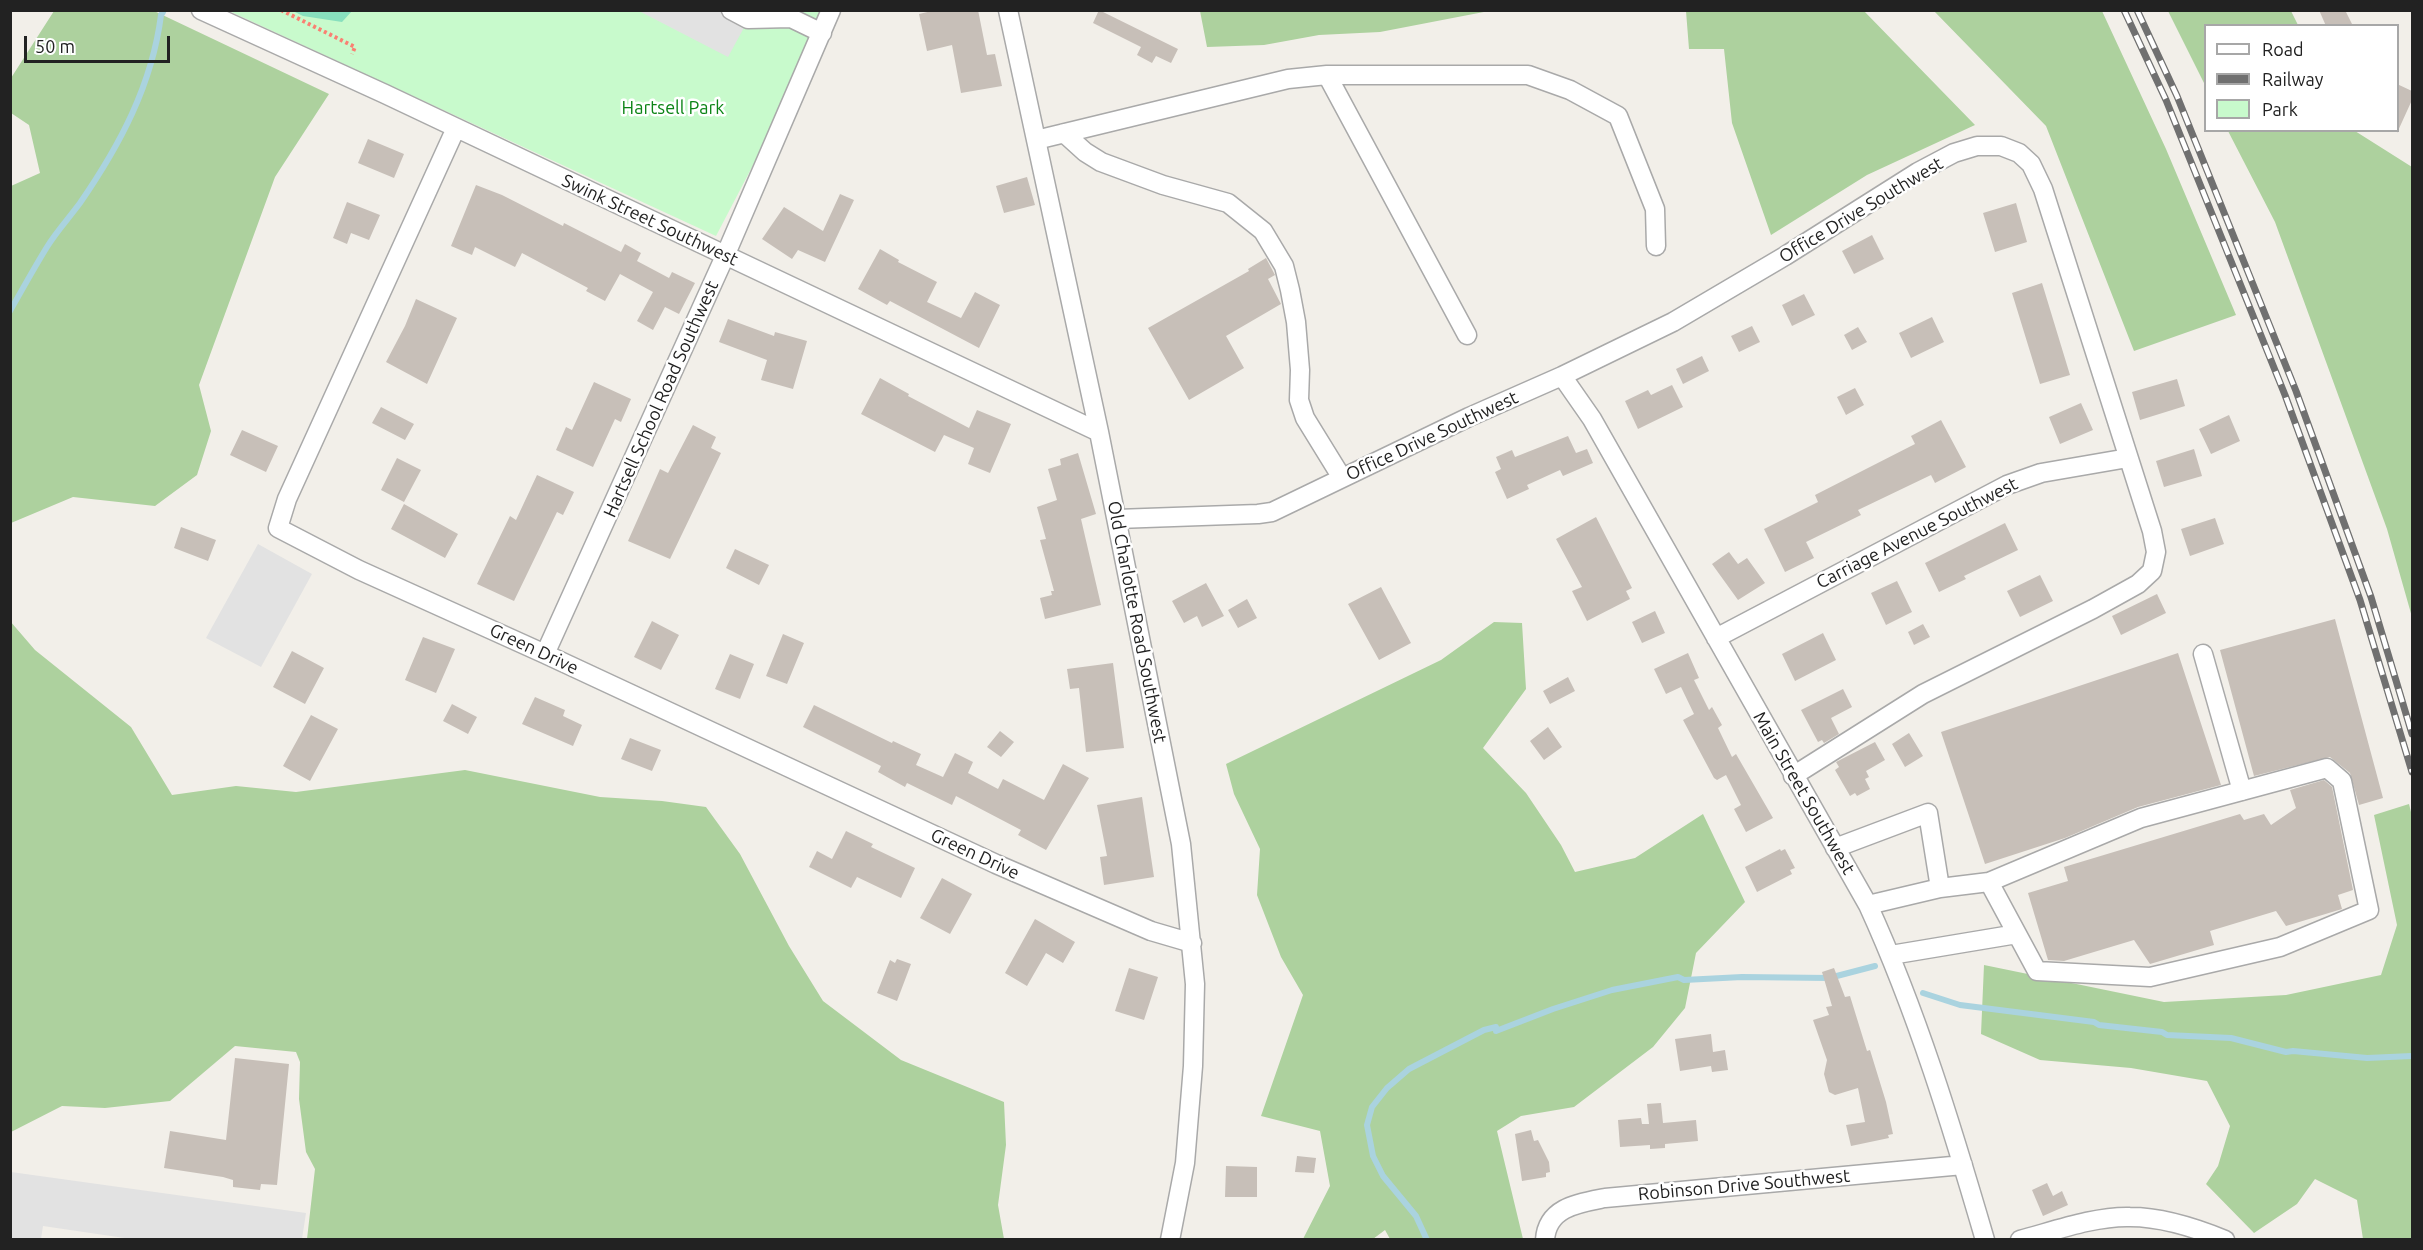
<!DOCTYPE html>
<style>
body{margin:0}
#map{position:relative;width:2423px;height:1250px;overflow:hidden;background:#f2efe9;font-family:Ubuntu,sans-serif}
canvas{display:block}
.frame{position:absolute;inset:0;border:12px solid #222;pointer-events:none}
.legend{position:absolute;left:2204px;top:24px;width:195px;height:108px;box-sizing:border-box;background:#fff;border:2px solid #a7a7a7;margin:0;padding:8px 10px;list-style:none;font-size:18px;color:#222}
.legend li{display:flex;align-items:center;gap:12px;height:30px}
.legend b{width:30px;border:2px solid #a7a7a7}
.scale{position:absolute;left:24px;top:36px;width:146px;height:27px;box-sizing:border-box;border:3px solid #222;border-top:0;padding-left:8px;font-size:18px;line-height:21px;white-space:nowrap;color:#222;-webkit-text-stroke:4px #fff;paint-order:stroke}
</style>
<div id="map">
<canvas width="2423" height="1250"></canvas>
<div class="frame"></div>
<ul class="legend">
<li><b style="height:8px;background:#fff"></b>Road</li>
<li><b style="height:8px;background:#707070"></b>Railway</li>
<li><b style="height:16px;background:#c8facc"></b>Park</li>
</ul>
<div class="scale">50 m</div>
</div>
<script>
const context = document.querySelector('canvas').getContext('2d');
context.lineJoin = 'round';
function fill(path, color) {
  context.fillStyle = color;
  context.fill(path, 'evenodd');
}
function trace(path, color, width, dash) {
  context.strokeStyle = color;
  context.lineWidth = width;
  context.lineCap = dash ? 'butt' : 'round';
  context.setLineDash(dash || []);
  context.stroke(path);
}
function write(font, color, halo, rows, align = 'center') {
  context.font = font + ' Ubuntu,sans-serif';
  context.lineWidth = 5;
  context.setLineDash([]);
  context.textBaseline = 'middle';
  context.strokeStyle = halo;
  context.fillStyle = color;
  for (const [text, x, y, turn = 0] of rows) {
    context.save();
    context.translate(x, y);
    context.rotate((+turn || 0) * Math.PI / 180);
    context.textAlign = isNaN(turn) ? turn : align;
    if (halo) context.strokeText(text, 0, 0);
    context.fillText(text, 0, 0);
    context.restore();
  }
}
fill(new Path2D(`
 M152,10L329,94L275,177L199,385L211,431L197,475L155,506L73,497L11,523V186L40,173L29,125L11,113V78L54,11Z
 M1200,11V10L1489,11L1380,32L1319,35L1264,45L1207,47Z
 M1686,11H1864L1975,125L1867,175L1771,235L1732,123L1724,49H1689Z
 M1934,11H2102L2166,149L2236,315L2134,351L2046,126Z
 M2168,11H2291L2298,25L2206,26L2205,85Z
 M2228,131H2355L2412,167V617L2387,529L2275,222Z
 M10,621L35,650L131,727L172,795L236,786L296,792L465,770L600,797L662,801L706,807L740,854L789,946L823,1001L901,1060L1004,1102L1006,1145L998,1205L1004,1239H307L315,1169L306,1152L299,1099L300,1062L296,1052L235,1046L170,1101L105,1108L62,1106L11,1132Z
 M1494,622L1522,623L1526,689L1483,748L1526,793L1561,845L1575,872L1635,858L1703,814L1745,902L1696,953L1685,1008L1653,1047L1574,1107L1521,1116L1497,1131L1523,1239H1390L1385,1230L1373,1239H1303L1330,1186L1320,1131L1261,1116L1303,995L1281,957L1257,895L1260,849L1234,794L1226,764L1441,660Z
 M2409,804L2412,816V1239H2363L2357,1200L2315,1179L2297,1204L2254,1233L2206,1184L2218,1166L2230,1126L2207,1081L2131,1068L2040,1060L1981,1034L1984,965L2164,1002L2286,995L2381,975L2397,925L2374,815Z`), '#add19e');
fill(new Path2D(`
 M229,11H831L822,33L716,236Z`), '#c8facc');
fill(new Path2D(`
 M293,11H352L342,22L303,16Z`), '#88e0be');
fill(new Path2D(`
 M639,11H753L728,57Z
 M258,544L312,574L261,667L206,638Z
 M11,1172L306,1213L302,1239L138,1240L43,1226L41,1239H11Z`), '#e2e2e2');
trace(new Path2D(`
 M10,311C22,290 34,268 47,247C56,232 69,218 80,203C120,145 152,85 161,15L163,12
 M1923,993L1960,1005L2094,1022L2099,1025L2162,1032L2167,1035L2231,1038L2286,1052L2293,1051L2367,1058L2412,1056
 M1427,1240L1416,1216L1383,1176L1373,1156L1367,1125L1372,1107L1387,1088L1409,1069L1484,1030L1496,1027V1031L1553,1009L1612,990L1678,977L1684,980L1742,977L1829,978L1875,966`), '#aad3df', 6);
fill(new Path2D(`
 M936,10H978L987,55L995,54L1002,86L961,93L952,45L927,51L919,14Z
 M1099,10L1178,49L1171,63L1156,56L1152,63L1137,55L1141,47L1093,23Z
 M2319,10H2345L2353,26H2326Z
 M2397,84L2412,91V100L2397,133Z
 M368,139L404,154L394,178L358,163Z
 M1027,177L1035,205L1004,213L996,186Z
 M476,185L502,195L563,226L564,223L621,252L625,244L641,253L637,261L669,278L672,272L695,283L679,314L665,307L653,330L637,321L653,292L620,274L605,301L586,291L588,288L522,253L515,267L475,247L472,255L451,246Z
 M840,194L854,200L825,262L798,250L792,259L762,239L784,207L823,231Z
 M347,202L380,215L369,240L351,233L347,244L333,238Z
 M2016,203L2027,242L1995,252L1983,213Z
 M1872,235L1884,259L1854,274L1842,251Z
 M880,249L899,260L898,262L937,282L927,302L961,318L975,292L1000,305L979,348L890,301L887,305L858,289Z
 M1266,258L1275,275L1268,279L1281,304L1226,336L1244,368L1189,400L1148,328L1249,271L1248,269Z
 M2042,283L2070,375L2040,384L2012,293Z
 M1804,294L1815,315L1792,326L1782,305Z
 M416,299L457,318L427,384L386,362L405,326Z
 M1932,317L1944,342L1911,358L1899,333Z
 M728,319L774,336L775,332L807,341L793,389L761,380L767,360L719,342Z
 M1752,326L1760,342L1739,352L1731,336Z
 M1858,327L1867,342L1852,350L1844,335Z
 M1702,356L1709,371L1683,384L1676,369Z
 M880,378L909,394L908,396L969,428L977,410L1011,424L990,473L968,464L974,448L944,435L935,452L861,414Z
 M2177,379L2185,406L2140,420L2132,392Z
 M594,382L631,399L621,422L615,419L593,467L556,450L566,427L572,430Z
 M1672,385L1683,407L1638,429L1625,401L1648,390L1651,395Z
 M1855,388L1864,405L1846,415L1837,397Z
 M2081,403L2093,430L2060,444L2049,417Z
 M381,407L414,424L405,440L372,423Z
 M2229,415L2240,441L2211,454L2199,429Z
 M1941,420L1966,467L1935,483L1931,475L1858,510L1861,515L1806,542L1814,558L1785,572L1764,529L1818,502L1815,495L1915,444L1911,436Z
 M693,425L716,437L711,448L721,453L670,559L628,541L660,469L668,473Z
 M242,430L278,446L266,472L230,455Z
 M1568,436L1576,453L1587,449L1593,463L1563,476L1560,470L1527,485L1529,489L1507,499L1495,472L1501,469L1496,457L1512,450L1515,457Z
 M2194,449L2202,476L2164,487L2156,461Z
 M1078,453L1096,514L1081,519L1101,605L1045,619L1040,598L1052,595L1051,591H1054L1040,540L1046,539L1037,507L1057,500L1048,469L1061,465L1060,459Z
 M397,458L421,470L404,502L381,490Z
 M537,475L574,492L563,515L557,512L514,601L477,584L510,516L516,520Z
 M404,504L458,534L445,558L391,529Z
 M1596,517L1632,588L1626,591L1630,599L1587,621L1572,591L1582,587L1556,539Z
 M2215,518L2224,544L2190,556L2181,529Z
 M2005,523L2018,550L1964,576L1966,579L1939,592L1925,563Z
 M181,527L216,540L208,561L174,548Z
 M735,549L769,565L759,585L726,568Z
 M1729,552L1738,564L1747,558L1765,583L1738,600L1712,564Z
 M2040,575L2053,601L2020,617L2007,591Z
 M1897,581L1912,612L1886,625L1871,593Z
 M1206,583L1224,616L1202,627L1197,616L1184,623L1172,601Z
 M1381,587L1411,643L1379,660L1348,604Z
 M2157,594L2166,613L2121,635L2112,616Z
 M1247,599L1257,618L1238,628L1228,610Z
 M1655,611L1665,633L1642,643L1632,622Z
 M2335,619L2383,798L2359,805L2350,773L2330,757L2254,776L2220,650Z
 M652,621L679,635L661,670L634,657Z
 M1923,624L1930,637L1914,645L1908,632Z
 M1823,633L1836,660L1795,681L1782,654Z
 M783,634L804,643L787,684L766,676Z
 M423,637L455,649L436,693L405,680Z
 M292,651L324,668L305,704L273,687Z
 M1688,653L1699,678L1694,680L1709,710L1712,707L1722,725L1718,728L1732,757L1736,754L1773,818L1746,832L1734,809L1741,805L1726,775L1717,780L1714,778L1683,720L1694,714L1681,687L1666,694L1654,669Z
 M2178,653L2221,785L2138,807L2065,838L1985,864L1941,732Z
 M730,654L754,664L740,699L715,689Z
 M1113,663L1124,748L1086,752L1079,688L1070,689L1067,669Z
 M1568,677L1575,691L1550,704L1543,691Z
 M1843,689L1852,707L1831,718L1839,734L1824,743L1822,740L1818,742L1801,710Z
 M535,697L565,710L563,716L582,725L573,746L522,724Z
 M452,704L477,717L468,734L443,721Z
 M814,705L892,743L893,741L921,754L916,765L943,777L955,753L973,762L968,773L998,789L1003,779L1044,800L1063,764L1089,778L1046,850L1018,835L1021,830L956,796L952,805L907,783L905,787L878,772L881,766L803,727Z
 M311,715L338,729L310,781L283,766Z
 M1548,727L1562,747L1544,760L1530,741Z
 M1000,731L1014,742L1001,757L987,747Z
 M1909,733L1923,756L1905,767L1892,744Z
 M630,738L661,750L652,771L621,759Z
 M1875,742L1885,760L1866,771L1869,777L1865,779L1870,789L1857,796L1855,793L1850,796L1835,770L1839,767L1836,762Z
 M2324,780L2332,787L2353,890L2338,895L2342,909L2286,926L2276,911L2210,931L2214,945L2150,964L2134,940L2064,961L2048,960L2028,893L2068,881L2064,867L2240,814L2244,820L2264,814L2271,825L2296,808L2290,790Z
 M1142,797L1154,877L1104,885L1100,857L1107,856L1097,805Z
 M846,831L873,844L871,847L915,868L901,898L857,877L851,888L809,867L817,851L832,859Z
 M1780,849L1781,851L1785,849L1795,868L1790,870L1792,874L1757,892L1745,867Z
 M942,878L972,894L950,934L920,918Z
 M1035,919L1075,942L1063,963L1046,953L1027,986L1005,973Z
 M897,959L911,964L897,1001L877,993L890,960L895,963Z
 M1129,968L1158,977L1144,1020L1115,1011Z
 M1834,968L1845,997L1850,996L1867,1051L1870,1050L1886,1102L1893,1134L1888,1135L1889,1138L1851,1146L1846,1125L1865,1122L1858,1088L1835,1095L1829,1092L1824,1074L1827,1060L1813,1020L1829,1015L1826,1007L1832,1006L1822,972Z
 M1711,1034L1713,1052L1725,1050L1728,1070L1712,1072L1711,1066L1680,1071L1675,1039Z
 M235,1058L289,1064L277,1185L261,1184L260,1190L233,1187V1180L223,1177L164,1168L170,1131L226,1140Z
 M1661,1103L1663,1123L1696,1120L1698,1141L1665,1144V1148L1650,1149V1145L1620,1147L1618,1120L1641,1118L1642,1124H1649L1647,1104Z
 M1531,1130L1534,1141L1538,1140L1549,1162L1550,1172L1546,1173V1177L1522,1181L1515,1134Z
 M1297,1156L1316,1158L1314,1173L1295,1172Z
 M1226,1166L1257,1167V1197H1225Z
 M2047,1183L2053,1196L2062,1191L2068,1205L2043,1216L2032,1190Z`), '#c7bfb8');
const minor = new Path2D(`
 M201,10L385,94L1099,432
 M731,10L748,19L791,18L822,33
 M1008,10L1099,432L1181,844L1195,984L1193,1066L1185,1163L1170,1240
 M1327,75L1467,335
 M456,128L287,499L278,528L359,570L545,654L996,864L1151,931L1192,943
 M1064,133L1085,152L1101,162L1163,185L1228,203L1263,231L1284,266L1290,290L1296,322L1300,370L1299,400L1305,418L1342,478
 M1036,140L1288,79L1327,75H1528L1570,90L1618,116L1655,209L1656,246
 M1562,376L1592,419L1868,905C1917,1012 1952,1127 1985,1240
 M1117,519L1258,514L1272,512L1469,417L1562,376L1673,322L1785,256L1918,172L1954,153L1977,146H2001L2019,153L2031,164L2043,189L2152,531L2156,552L2152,571L2138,584L2093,609L1923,694L1793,776
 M1716,638L2007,485L2041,473L2128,458
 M545,654L725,256L831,10
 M2203,654L2242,791
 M1835,848L1928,813L1940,888L1989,882L2141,818L2327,768L2342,781L2369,910L2280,947L2150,977L2037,971L1989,882
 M1868,905L1940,888
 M1891,955L2017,934
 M1545,1240C1547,1207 1579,1203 1605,1198L1963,1165
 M2020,1240C2054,1231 2095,1216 2130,1217C2162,1217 2196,1228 2225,1240`);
trace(minor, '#a9a9a9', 21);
trace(new Path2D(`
 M281,10L355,47L352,54`), '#fa8072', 4, [3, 3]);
trace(minor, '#fff', 18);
const rail = new Path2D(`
 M2124,10L2166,100L2285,395L2360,600L2412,772
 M2137,10L2177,96L2296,391L2371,597L2412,734`);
trace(rail, '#707070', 7);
trace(rail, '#fff', 4.5, [14]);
write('18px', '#0c8416', '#fff', [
 ["Hartsell Park",673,108]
]);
write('18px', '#222', '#fff', [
 ["Office Drive Southwest",1861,210,-31],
 ["Swink Street Southwest",650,220,25],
 ["Hartsell School Road Southwest",661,399,-66],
 ["Office Drive Southwest",1432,436,-25],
 ["Carriage Avenue Southwest",1917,533,-27],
 ["Old Charlotte Road Southwest",1137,622,79],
 ["Green Drive",534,649,25],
 ["Main Street Southwest",1804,793,60],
 ["Green Drive",975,854,25],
 ["Robinson Drive Southwest",1744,1185,-5]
]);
</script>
